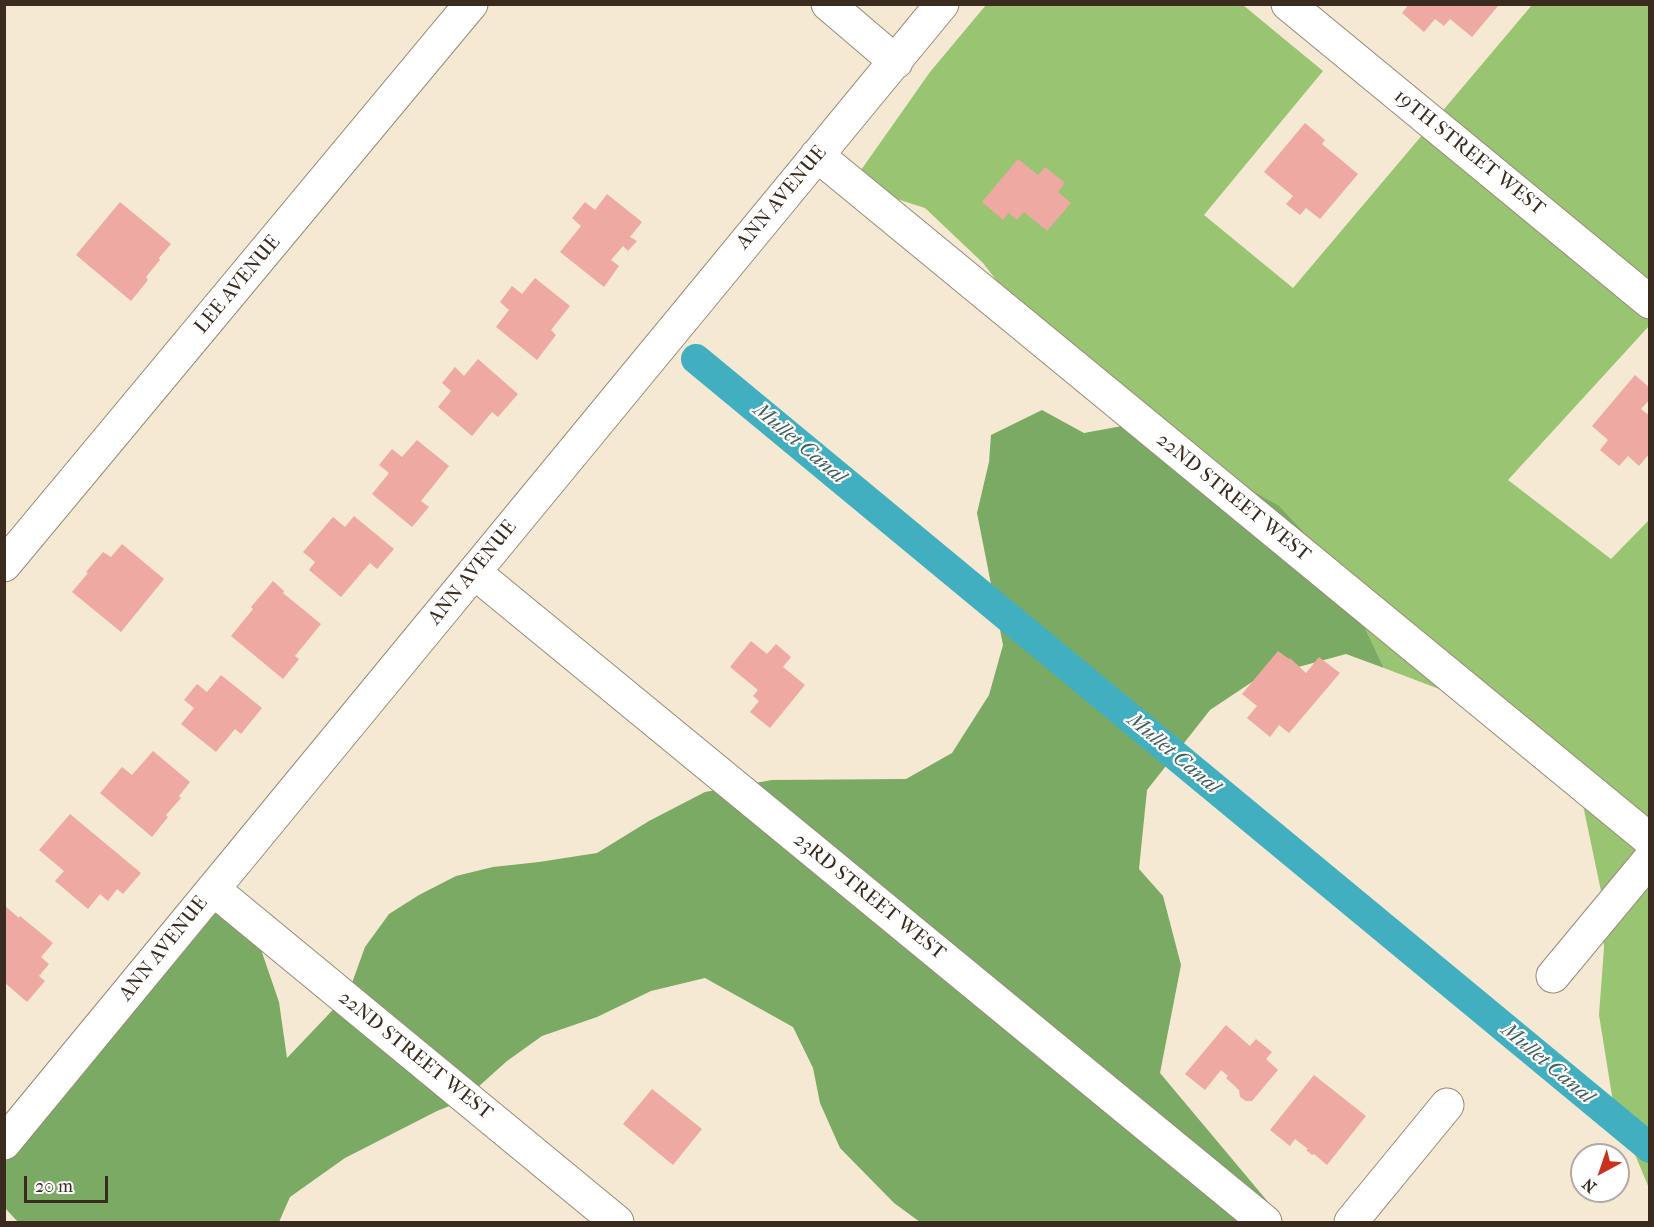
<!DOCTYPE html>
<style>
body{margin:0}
#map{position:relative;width:1654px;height:1227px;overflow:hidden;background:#f5e9d3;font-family:"IM FELL French Canon",serif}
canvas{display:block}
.frame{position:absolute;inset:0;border:6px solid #3b2a1e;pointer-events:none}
.north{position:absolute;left:1570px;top:1143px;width:60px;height:60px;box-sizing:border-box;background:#fff;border:2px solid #b1aaa5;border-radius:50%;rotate:220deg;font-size:16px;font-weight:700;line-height:24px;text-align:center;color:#3b2a1e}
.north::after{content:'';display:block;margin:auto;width:21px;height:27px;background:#c8321e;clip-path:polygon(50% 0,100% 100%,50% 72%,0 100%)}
.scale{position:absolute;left:24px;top:1176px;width:84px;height:27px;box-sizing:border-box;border:3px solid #3b2a1e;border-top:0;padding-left:8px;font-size:18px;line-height:21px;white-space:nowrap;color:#3b2a1e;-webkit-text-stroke:4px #fff;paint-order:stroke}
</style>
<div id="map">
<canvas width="1654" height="1227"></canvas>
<div class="frame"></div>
<div class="north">N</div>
<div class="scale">20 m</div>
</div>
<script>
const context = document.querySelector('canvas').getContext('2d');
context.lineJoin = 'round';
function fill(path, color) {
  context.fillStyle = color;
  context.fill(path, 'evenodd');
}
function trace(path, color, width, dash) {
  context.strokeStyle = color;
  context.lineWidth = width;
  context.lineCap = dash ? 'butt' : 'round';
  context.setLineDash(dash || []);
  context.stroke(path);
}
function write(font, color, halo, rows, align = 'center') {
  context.font = font + ' "IM FELL French Canon",serif';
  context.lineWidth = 4.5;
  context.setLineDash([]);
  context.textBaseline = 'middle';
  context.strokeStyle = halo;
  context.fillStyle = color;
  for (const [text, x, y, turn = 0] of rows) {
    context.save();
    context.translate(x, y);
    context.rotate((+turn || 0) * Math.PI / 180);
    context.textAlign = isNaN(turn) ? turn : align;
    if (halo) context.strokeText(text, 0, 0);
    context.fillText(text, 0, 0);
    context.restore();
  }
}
fill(new Path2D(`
 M986,5H1243L1323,71L1204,215L1293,288L1532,5H1649V326L1508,480L1611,559L1649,520V1188L1613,1102L1599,1015L1604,948L1601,891L1583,805L1447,692L1384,668L1336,567L1215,471L1014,303L983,263L925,208L897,199L847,190L930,72Z`), '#99c471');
fill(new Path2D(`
 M1042,410L1084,433L1133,424L1279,506L1336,567L1384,668L1346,654L1258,678L1210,710L1147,790L1139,869L1163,896L1181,965L1160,1073L1279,1215L1280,1222H920L894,1203L840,1148L820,1103L813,1068L793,1027L705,978L651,991L597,1017L542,1036L507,1061L478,1087L469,1098L437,1111L345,1158L290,1197L279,1222H18L5,1208L4,1174L6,1172L5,1156L218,881L256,935L279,1002L287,1058L348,994L365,947L389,914L419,895L456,876L493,867L539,862L597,853L649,821L705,792L772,780L906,779L952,753L989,695L1003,645L977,513L989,462L991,435Z`), '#7aaa63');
trace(new Path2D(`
 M696,359L1650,1148`), '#41afbf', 30);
fill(new Path2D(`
 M1409,4H1496L1498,6L1472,37L1450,19L1444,26L1435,19L1424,32L1402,13Z
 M1305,123L1325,140L1322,144L1358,174L1320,219L1306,208L1300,215L1286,204L1293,196L1264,172Z
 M1018,159L1038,175L1045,167L1065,183L1058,192L1071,203L1047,231L1024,212L1017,220L1009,213L1003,220L982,202Z
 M607,194L642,222L630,237L637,241L628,251L623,246L611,260L619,266L604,287L560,252L581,226L572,218L585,202L595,210Z
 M120,202L171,244L159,258L160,260L146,277L148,280L131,301L76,255Z
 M535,278L570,306L551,330L556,335L537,360L496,327L509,310L500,302L512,286L522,294Z
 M478,359L518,394L498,417L492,412L472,436L438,407L451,391L442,383L455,367L464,376Z
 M1635,375L1650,388V399L1641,409L1650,416V453L1639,466L1628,456L1619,466L1600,450L1608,440L1592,426Z
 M417,440L449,466L421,501L429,507L412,527L372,494L389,473L379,465L392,449L402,457Z
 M354,516L394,549L377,569L370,563L341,597L309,570L315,562L303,552L333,517L345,527Z
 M122,544L164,579L121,632L72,592L88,573L86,572L103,552L111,557Z
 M273,581L284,591L283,593L321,624L295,656L299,659L283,679L231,636L253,609L251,607Z
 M751,641L767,654L776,644L791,657L783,667L805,685L770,728L750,712L759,701L753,696L758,690L730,667Z
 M1278,651L1289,659L1290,658L1306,673L1319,657L1340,673L1289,733L1279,725L1270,737L1247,718L1257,706L1242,694Z
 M221,675L262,708L241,734L235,729L216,752L181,724L194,708L184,700L197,684L207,692Z
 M153,751L190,782L179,796L181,798L166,815L168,817L152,837L100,793L122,767L132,775Z
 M70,814L141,873L123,894L117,889L108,901L100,894L88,909L55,881L64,871L39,850Z
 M5,906L19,918L20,916L53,943L41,957L49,964L39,976L45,981L27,1002L5,983Z
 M1226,1025L1250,1046L1256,1039L1272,1052L1266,1059L1278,1070L1252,1101H1246L1240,1097L1239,1090L1226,1078L1228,1076L1221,1070L1205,1090L1185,1074Z
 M1314,1075L1366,1116L1327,1165L1314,1154L1312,1155L1306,1150L1308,1149L1295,1139L1290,1146L1270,1130Z
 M652,1089L702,1129L673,1165L623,1124Z`), '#eea9a3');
const street = new Path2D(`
 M828,4L896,62
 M1288,4L1650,302
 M817,155L1650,840
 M4,565L471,4
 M474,572L1265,1222
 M213,889L617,1222
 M1553,976L1650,859
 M4,1143L942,4
 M1351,1222L1447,1105`);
trace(street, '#988a78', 35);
trace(street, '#fff', 33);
write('20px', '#3b2a1e', '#fff', [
 ["19TH STREET WEST",1469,153,39],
 ["ANN AVENUE",782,198,-50],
 ["LEE AVENUE",238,285,-50],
 ["22ND STREET WEST",1233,498,39],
 ["ANN AVENUE",473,573,-51],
 ["23RD STREET WEST",869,897,39],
 ["ANN AVENUE",164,949,-51],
 ["22ND STREET WEST",415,1056,39]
]);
write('italic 21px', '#3d5f5e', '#fff', [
 ["Mullet Canal",799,444,40],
 ["Mullet Canal",1173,754,40],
 ["Mullet Canal",1547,1064,40]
]);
</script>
